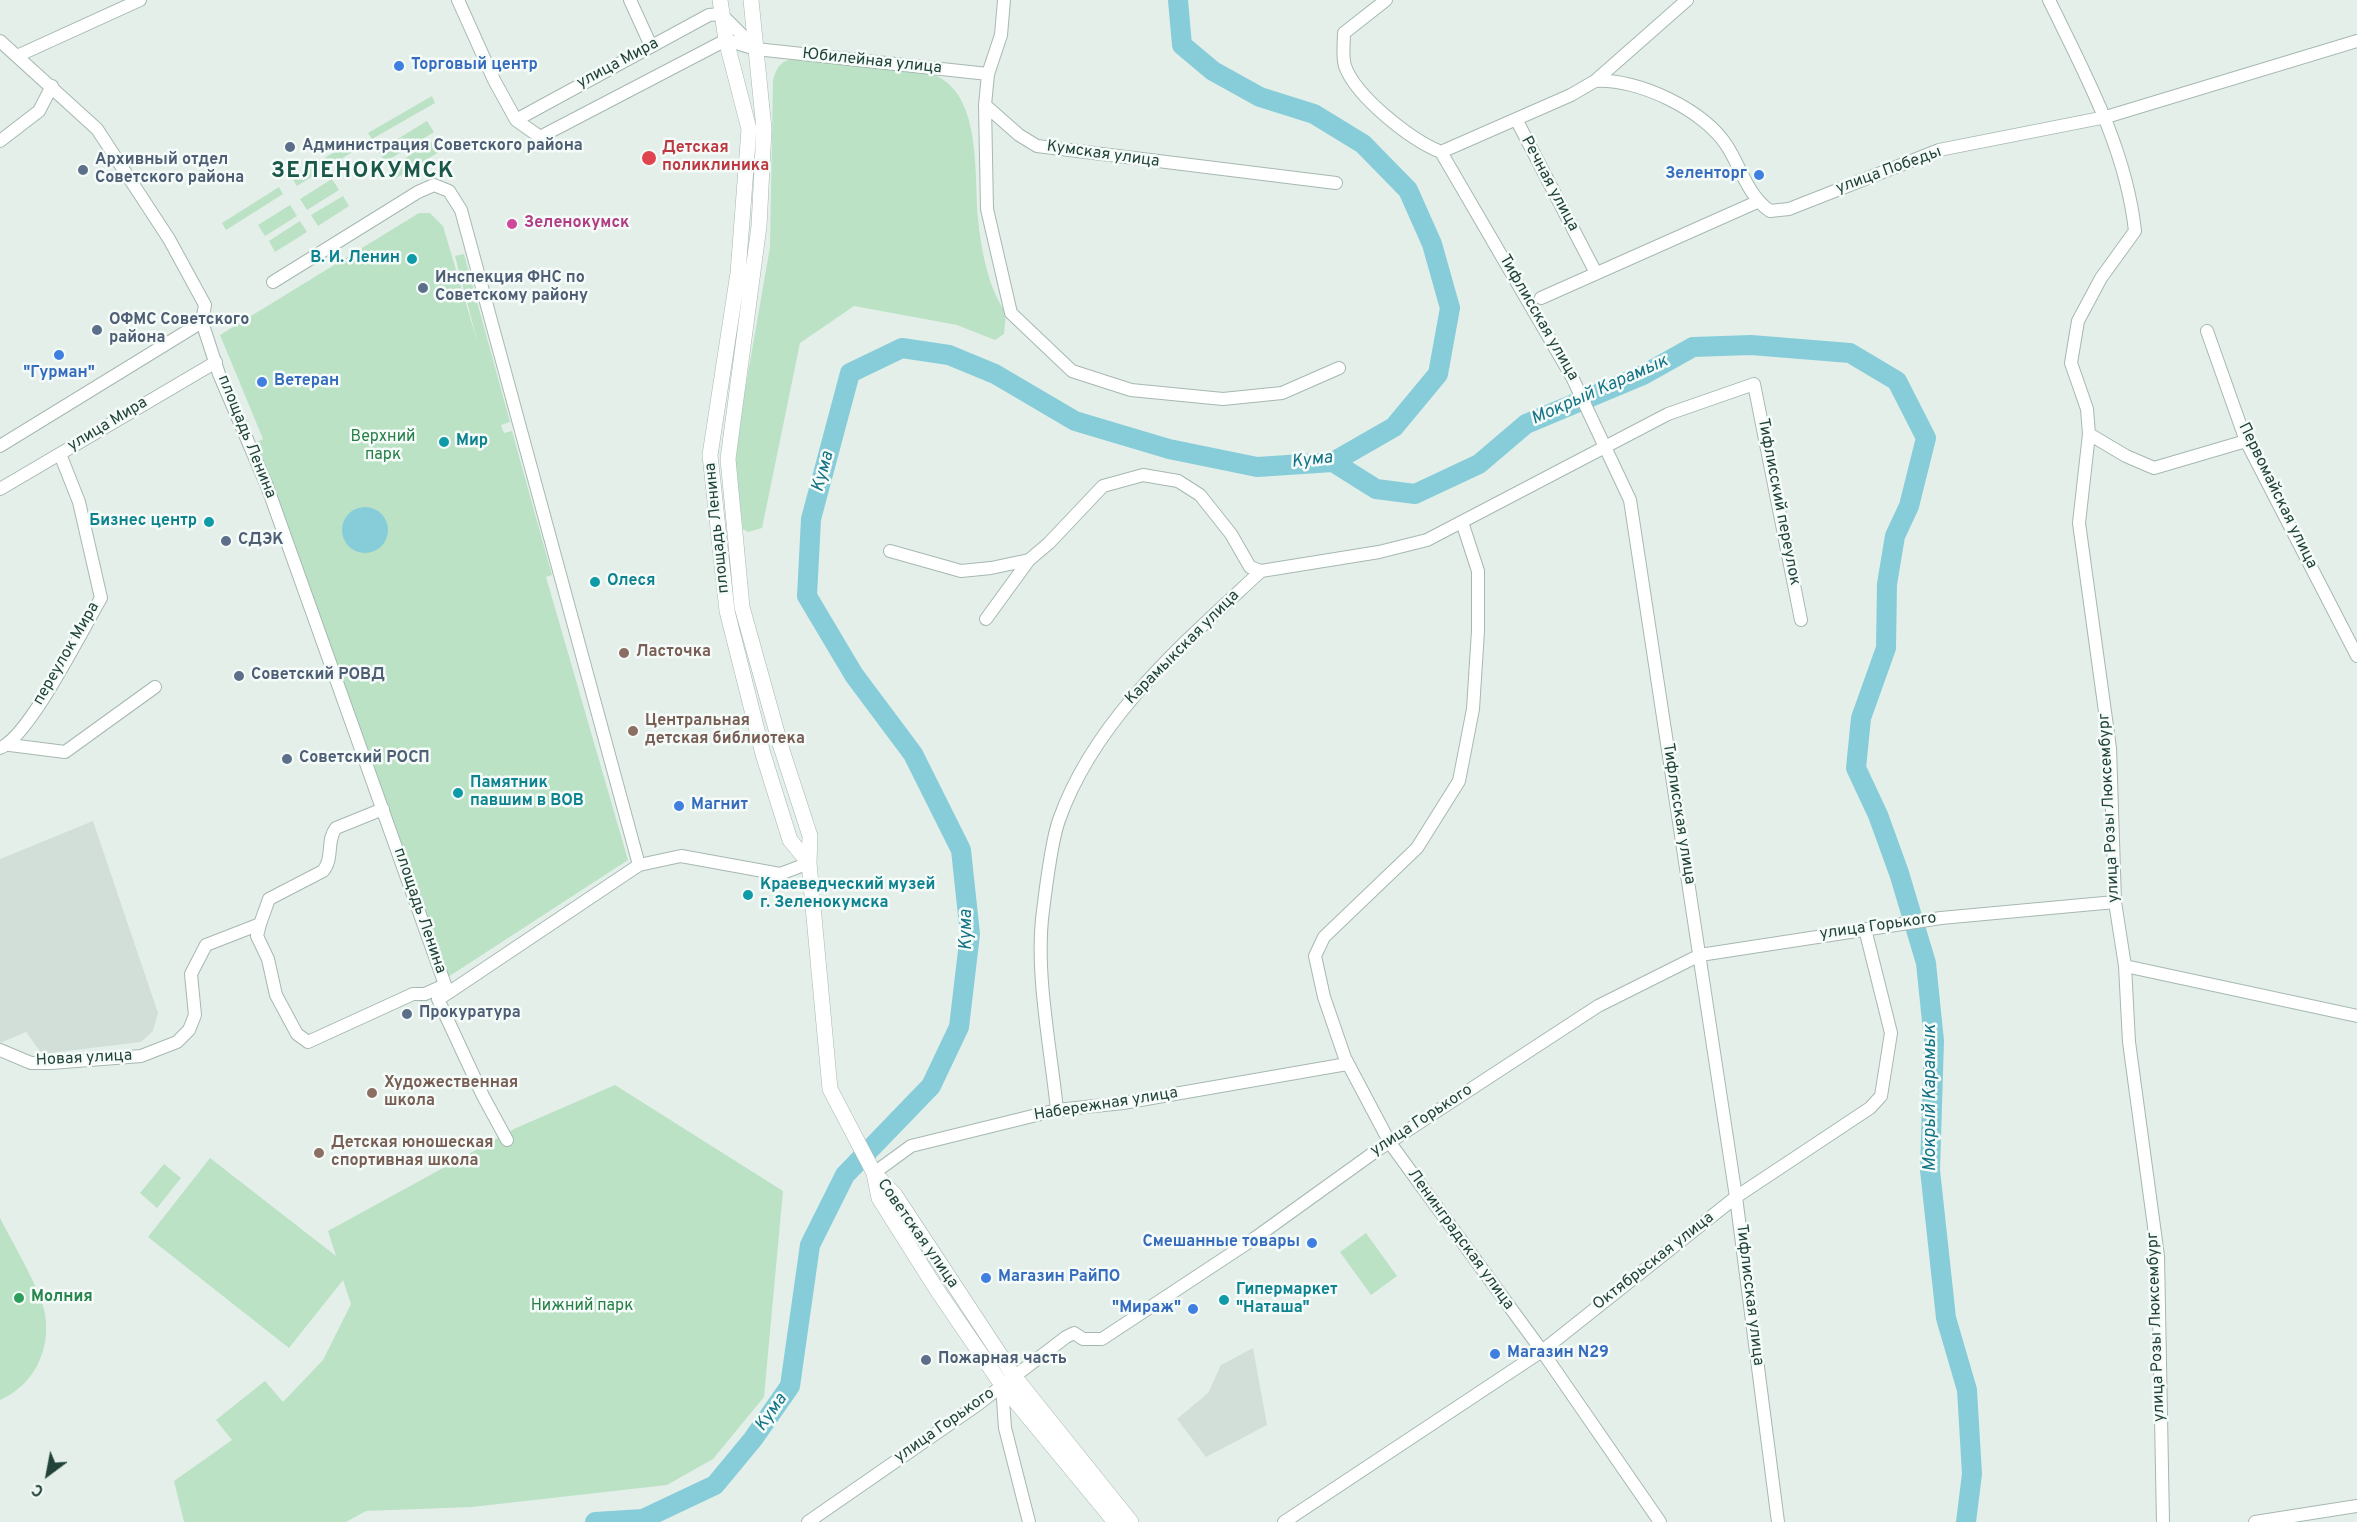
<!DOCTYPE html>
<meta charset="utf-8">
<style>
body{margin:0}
#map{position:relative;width:2357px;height:1522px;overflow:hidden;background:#e4efea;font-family:Overpass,sans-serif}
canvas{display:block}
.north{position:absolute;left:18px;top:1444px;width:60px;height:60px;-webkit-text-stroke:4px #f5fbf8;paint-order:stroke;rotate:212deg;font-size:16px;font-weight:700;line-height:24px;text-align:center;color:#214339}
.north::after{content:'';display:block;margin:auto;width:21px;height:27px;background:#214339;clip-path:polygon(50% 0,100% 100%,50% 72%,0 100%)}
</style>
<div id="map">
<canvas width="2357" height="1522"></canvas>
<div class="north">С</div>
</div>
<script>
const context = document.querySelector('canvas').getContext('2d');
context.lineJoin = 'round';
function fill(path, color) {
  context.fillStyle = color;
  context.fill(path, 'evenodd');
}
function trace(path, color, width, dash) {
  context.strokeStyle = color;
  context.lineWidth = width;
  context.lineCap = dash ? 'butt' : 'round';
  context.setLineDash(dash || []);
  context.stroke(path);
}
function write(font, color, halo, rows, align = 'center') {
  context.font = font + ' Overpass,sans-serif';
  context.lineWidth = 5;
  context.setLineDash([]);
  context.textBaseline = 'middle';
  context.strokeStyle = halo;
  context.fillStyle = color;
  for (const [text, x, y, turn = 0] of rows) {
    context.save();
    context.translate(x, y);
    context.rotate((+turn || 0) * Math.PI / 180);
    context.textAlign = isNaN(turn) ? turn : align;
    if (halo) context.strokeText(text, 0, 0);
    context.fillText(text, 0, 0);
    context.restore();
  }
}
fill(new Path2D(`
 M93,821L158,1013L153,1031L141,1042L42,1054L26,1032L0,1043V859Z
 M1253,1348L1267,1425L1206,1457L1177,1419L1208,1393L1221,1365Z`), '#d2dfd9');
fill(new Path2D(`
 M801,58C840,63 892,64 928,73C983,87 974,175 978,218C981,249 988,288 1006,313L1004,334L995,340L957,325L854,306L800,343L762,528L748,532L743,529L735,471L739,425L770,247L773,81C778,62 783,60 801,58Z
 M432,96L435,103L372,139L368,133Z
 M427,121L434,132L385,162L378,151Z
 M438,138L444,149L395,179L389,168Z
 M354,140L359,148L297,186L292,178Z
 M332,179L339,190L307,210L300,199Z
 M279,187L283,194L226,230L222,223Z
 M343,196L349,206L318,226L311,215Z
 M290,205L297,216L265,236L258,225Z
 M419,213H430L443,226L478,344L455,256L464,254L510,422L501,425L504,433L512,431L552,575L546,577L628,860L445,979L255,443L263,439L220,335Z
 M300,221L307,232L275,252L269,241Z
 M615,1085L783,1191L764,1397L713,1459L667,1485L472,1507L366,1511L346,1522H184L174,1481L232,1440L216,1420L265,1381L283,1402L323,1360L351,1304L343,1280L289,1348L148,1237L210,1158L336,1256L328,1231L516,1128Z
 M164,1164L181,1178L157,1208L140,1193Z
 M0,1218C11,1240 42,1292 45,1314C51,1350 34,1385 0,1400Z
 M1366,1233L1397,1276L1371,1295L1340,1252Z`), '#bbe2c5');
fill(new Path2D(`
 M342 530a23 23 0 1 1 46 0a23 23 0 1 1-46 0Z`), '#87cdd9');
trace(new Path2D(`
 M1333,462L1376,489L1415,494L1479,464L1526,424L1643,375L1693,347L1751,345L1850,353L1897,381L1926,438L1909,506L1895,536L1887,584L1886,648L1861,718L1856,768L1878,815L1899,873L1926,963L1934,1041L1930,1170L1946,1318L1967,1390L1972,1474L1966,1522
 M595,1522L643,1519L715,1485L753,1439L790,1386L810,1245L845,1175L931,1086L959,1027L970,934L961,850L913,754L854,675L807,596L811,519L850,373L902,348L949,355L995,374L1075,421L1169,449L1257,467L1333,462L1394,427L1438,374L1450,308L1432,244L1408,190L1363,144L1314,114L1260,97L1213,71L1182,45L1178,0`), '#87cdd9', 20);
const minor = new Path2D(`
 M458,0L494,80L516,120L540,137L726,40L756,49L988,74
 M630,0L651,46
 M1386,0L1344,33C1344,43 1342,56 1345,66C1356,97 1411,140 1441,152
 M2049,0C2085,74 2126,148 2135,231L2101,278L2078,321L2071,363L2087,409L2089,434L2079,523L2110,748L2115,902L2125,966L2129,1042L2158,1256L2163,1522
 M0,41L97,129L169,239L205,305L202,322L219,374L267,486L448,993L438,999L483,1096L507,1140
 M17,56L140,0
 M1595,81C1638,78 1704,110 1727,146C1741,168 1748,196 1770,211L1789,209L1939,150L2106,117L2357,41
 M985,105L988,74L1001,35L1004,0
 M1516,119L1596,273
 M516,120L709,15L721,14L755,48
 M0,141L39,111L52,86
 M1441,152L1572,377L1630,500L1736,1197L1778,1522
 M1441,152L1571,95L1595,81L1687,0
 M1336,183L1037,146L1019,135L985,105L987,209L1011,313L1072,371L1131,390L1223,399L1282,393L1339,368
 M273,282L418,192L434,185L449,191L461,210L639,865
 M1541,298L1757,202
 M2207,331L2246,441L2357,656
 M2089,434L2126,456L2154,468L2246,441
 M0,446L202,322
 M0,489L216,362
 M1462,522L1478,571V631L1473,709L1459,781L1417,848L1324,937L1315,956L1324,997L1345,1058L1390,1143L1542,1351L1660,1522
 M890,551L961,571L991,568L1029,560L1049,543L1103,486L1143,475L1178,481L1200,495L1231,534L1250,567L1261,571L1379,552L1427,540L1668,414L1754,384L1801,620
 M986,619L1029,560
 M10,745L65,752L155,687
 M0,748C29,737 82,630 101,598L79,502L60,454
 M260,924L257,936L268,959L276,995L297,1034L308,1042L413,994H425L445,985
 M2125,966L2357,1016
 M448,993L639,865L681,856L780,874L809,863
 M0,1050L31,1063H51L141,1056L177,1042L189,1030L195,1015L191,974L206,945L260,924L269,899L323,871C334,858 326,840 336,828L383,809
 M1057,1110C1051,1051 1036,977 1042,919C1045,894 1051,842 1059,820C1095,718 1185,642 1261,571
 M874,1173L911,1146L1057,1110L1123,1103L1347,1064
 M1002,1385L1005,1428L1029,1522
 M808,1522L977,1405L1066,1337L1074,1333L1083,1339H1102L1255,1238L1376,1151L1598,1006L1700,955L1941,918L2115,902
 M1284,1522L1542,1351L1736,1197L1870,1108L1881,1096L1891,1033L1865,929
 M2255,1522L2357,1506`);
const tertiary = new Path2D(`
 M720,0L726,40L749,129L738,273L710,455L727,611L763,754L790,840L809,863
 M751,0L764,129L759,226L728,459L742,607L781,747L810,836L809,863L830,1089L874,1173L895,1195L1014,1376L1131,1522
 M874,1173L879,1198L937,1290L1002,1385L1115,1522`);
trace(minor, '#a6b8b1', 14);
trace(tertiary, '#a6b8b1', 16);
trace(minor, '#fff', 12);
trace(tertiary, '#fff', 15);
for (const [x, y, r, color] of [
 [399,66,6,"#3f7fe0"],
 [290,147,6,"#5c6f8a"],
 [649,158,8,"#e0444e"],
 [83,170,6,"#5c6f8a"],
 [1759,175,6,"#3f7fe0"],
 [512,224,6,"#d1479c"],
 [412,259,6,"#0f9aa8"],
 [423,288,6,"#5c6f8a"],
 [97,330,6,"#5c6f8a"],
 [59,355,6,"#3f7fe0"],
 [262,382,6,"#3f7fe0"],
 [444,442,6,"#0f9aa8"],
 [209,522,6,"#0f9aa8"],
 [226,541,6,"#5c6f8a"],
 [595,582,6,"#0f9aa8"],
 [624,653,6,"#8d6e63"],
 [239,676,6,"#5c6f8a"],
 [633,731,6,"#8d6e63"],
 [287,759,6,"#5c6f8a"],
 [458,793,6,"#0f9aa8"],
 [679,806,6,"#3f7fe0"],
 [748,895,6,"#0f9aa8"],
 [407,1014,6,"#5c6f8a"],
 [372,1093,6,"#8d6e63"],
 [319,1153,6,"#8d6e63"],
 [1312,1243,6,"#3f7fe0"],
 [986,1278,6,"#3f7fe0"],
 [19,1298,6,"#2e9e5b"],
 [1224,1300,6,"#0f9aa8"],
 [1193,1309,6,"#3f7fe0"],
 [1495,1354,6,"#3f7fe0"],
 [926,1360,6,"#5c6f8a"]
]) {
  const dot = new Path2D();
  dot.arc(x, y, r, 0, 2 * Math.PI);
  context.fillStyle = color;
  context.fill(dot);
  trace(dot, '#f5fbf8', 2);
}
write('16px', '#214339', '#f5fbf8', [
 ["Юбилейная улица",872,62,6],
 ["улица Мира",618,64,-28],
 ["Кумская улица",1103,155,8],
 ["улица Победы",1889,171,-20],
 ["Речная улица",1549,184,62],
 ["Тифлисская улица",1538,318,60],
 ["улица Мира",108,425,-31],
 ["площадь Ленина",246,437,68],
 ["Первомайская улица",2277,496,64],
 ["Тифлисский переулок",1778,502,79],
 ["площадь Ленина",718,528,-96],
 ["Карамыкская улица",1183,648,-45],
 ["переулок Мира",67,654,-60],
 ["улица Розы Люксембург",2110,808,-93],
 ["Тифлисская улица",1678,814,81],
 ["площадь Ленина",419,911,71],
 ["улица Горького",1878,927,-8],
 ["Новая улица",84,1059,-3],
 ["Набережная улица",1106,1105,-9],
 ["улица Горького",1422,1121,-33],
 ["Советская улица",917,1234,55],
 ["Ленинградская улица",1460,1240,54],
 ["Октябрьская улица",1654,1262,-38],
 ["Тифлисская улица",1749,1295,83],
 ["улица Розы Люксембург",2157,1327,-92],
 ["улица Горького",945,1426,-35]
]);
write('bold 16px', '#366cbe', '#f5fbf8', [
 ["Торговый центр",411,66],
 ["Зеленторг",1747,175,"right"],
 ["\"Гурман\"",59,374,"center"],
 ["Ветеран",274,382],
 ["Магнит",691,806],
 ["Смешанные товары",1300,1243,"right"],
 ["Магазин РайПО",998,1278],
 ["\"Мираж\"",1181,1309,"right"],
 ["Магазин N29",1507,1354]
], 'left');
write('bold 16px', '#4e5e75', '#f5fbf8', [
 ["Администрация Советского района",302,147],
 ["Архивный отдел",95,161],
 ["Советского района",95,179],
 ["Инспекция ФНС по",435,279],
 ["Советскому району",435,297],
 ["OФМС Советского",109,321],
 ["района",109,339],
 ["СДЭК",238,541],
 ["Советский РОВД",251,676],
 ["Советский РОСП",299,759],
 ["Прокуратура",419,1014],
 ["Пожарная часть",938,1360]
], 'left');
write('bold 16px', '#be3a42', '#f5fbf8', [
 ["Детская",662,149],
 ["поликлиника",662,167]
], 'left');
write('bold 16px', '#b23c85', '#f5fbf8', [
 ["Зеленокумск",524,224]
], 'left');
write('bold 16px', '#0d838f', '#f5fbf8', [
 ["В. И. Ленин",400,259,"right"],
 ["Мир",456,442],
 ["Бизнес центр",197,522,"right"],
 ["Олеся",607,582],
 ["Памятник",470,784],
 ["павшим в ВОВ",470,802],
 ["Краеведческий музей",760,886],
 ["г. Зеленокумска",760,904],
 ["Гипермаркет",1236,1291],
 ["\"Наташа\"",1236,1309]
], 'left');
write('16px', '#277e47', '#f5fbf8', [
 ["Верхний",383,438],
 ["парк",383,456],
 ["Нижний парк",582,1307]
]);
write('bold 16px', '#785e54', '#f5fbf8', [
 ["Ласточка",636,653],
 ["Центральная",645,722],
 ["детская библиотека",645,740],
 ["Художественная",384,1084],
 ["школа",384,1102],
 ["Детская юношеская",331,1144],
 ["спортивная школа",331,1162]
], 'left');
write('bold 16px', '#27864d', '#f5fbf8', [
 ["Молния",31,1298]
], 'left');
write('italic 18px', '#147486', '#f5fbf8', [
 ["Мокрый Карамык",1600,391,-24],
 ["Кума",1312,461,-7],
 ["Кума",824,472,-75],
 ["Кума",967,930,-90],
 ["Мокрый Карамык",1931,1098,-90],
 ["Кума",772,1413,-55]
]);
context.letterSpacing = '1.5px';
write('bold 22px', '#1a5748', '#f5fbf8', [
 ["ЗЕЛЕНОКУМСК",363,173]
]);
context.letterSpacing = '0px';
</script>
